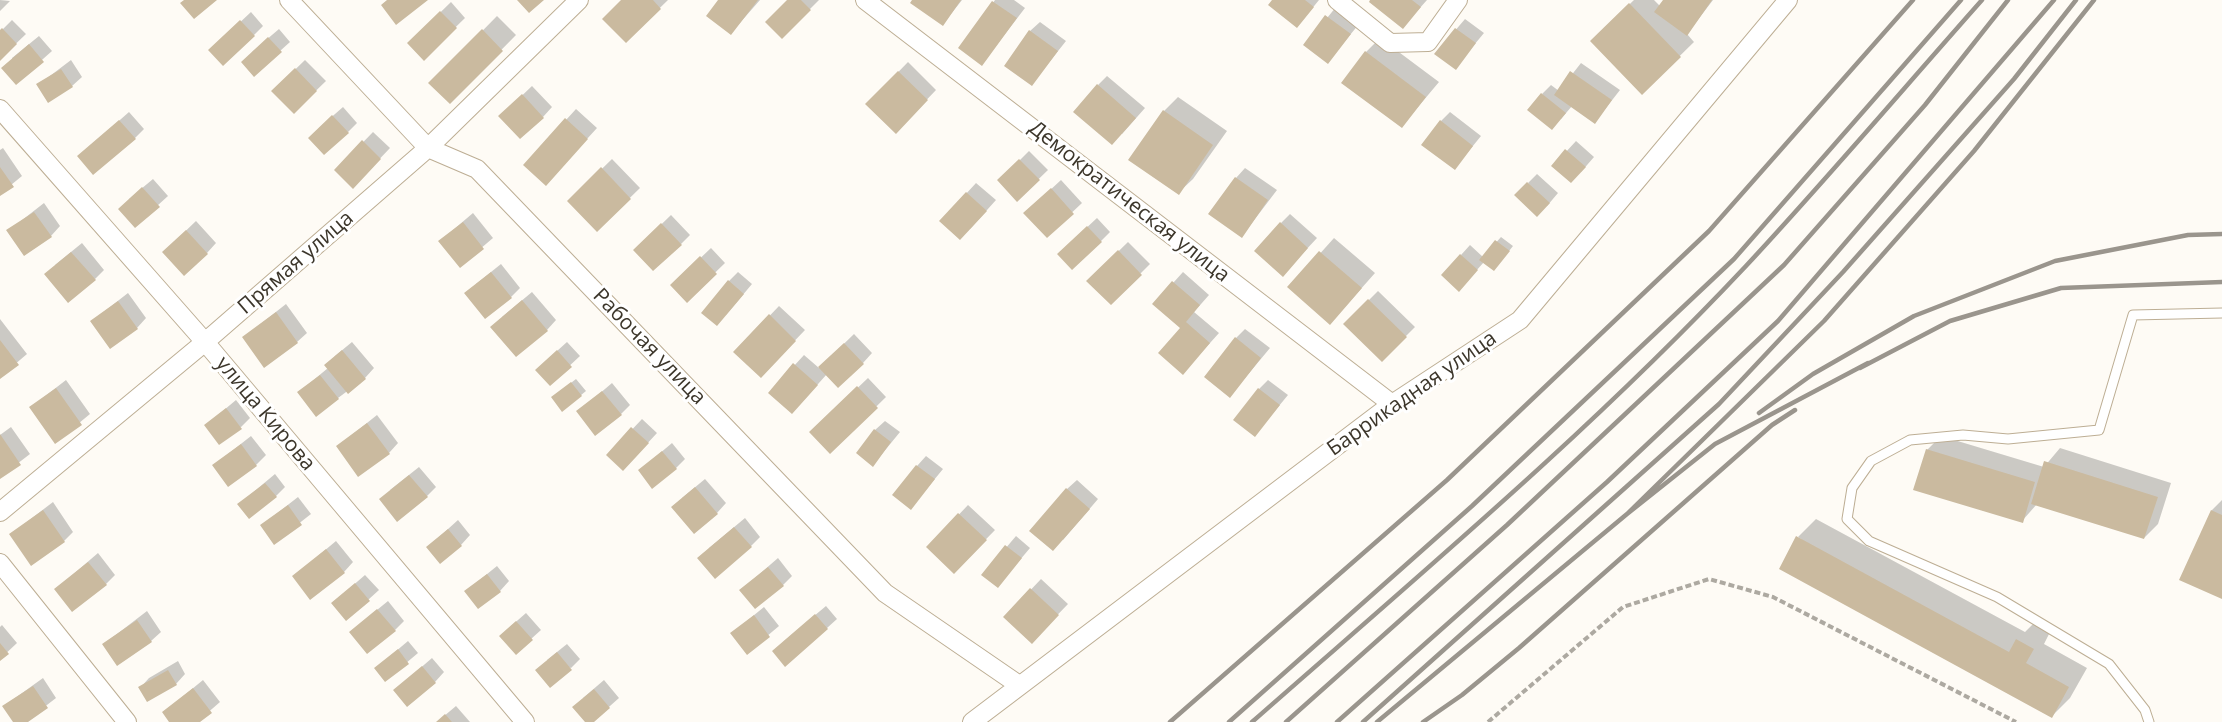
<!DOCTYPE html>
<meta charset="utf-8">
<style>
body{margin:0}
canvas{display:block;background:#fefbf5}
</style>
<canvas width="2222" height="722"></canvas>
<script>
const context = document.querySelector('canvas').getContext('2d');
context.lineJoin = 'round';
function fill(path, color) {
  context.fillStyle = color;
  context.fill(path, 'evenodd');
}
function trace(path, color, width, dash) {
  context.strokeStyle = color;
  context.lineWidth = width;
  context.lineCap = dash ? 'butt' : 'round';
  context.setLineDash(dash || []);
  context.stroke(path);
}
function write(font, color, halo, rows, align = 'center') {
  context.font = font + ' "Open Sans",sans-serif';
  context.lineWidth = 6;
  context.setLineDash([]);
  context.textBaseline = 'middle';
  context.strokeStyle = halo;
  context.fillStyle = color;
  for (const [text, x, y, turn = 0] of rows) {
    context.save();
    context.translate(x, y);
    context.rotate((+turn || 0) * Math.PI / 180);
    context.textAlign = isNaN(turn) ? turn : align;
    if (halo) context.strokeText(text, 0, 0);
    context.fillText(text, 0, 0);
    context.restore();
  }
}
fill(new Path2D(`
 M0,0L10,1L0,11Z
 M623,0H668L626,41Z
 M720,0H760L731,33Z
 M789,0H819L782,37Z
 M914,0H962L943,24Z
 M995,0H1014L1025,8L982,64L960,48Z
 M1274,0H1319L1306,16Z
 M1372,0H1427L1403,27Z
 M1634,0H1654L1660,6L1665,0H1713L1687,34L1694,42L1642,93L1606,27Z
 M451,2L465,18L424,58L409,43Z
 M1336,7L1359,24L1328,62L1305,45Z
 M251,12L263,26L254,35L220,41Z
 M497,16L516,35L450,102L431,83Z
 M1465,19L1484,33L1455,68L1436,53Z
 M12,20L26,34L0,59V32Z
 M1040,22L1066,41L1032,84L1030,31Z
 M279,29L290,42L280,51L252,52Z
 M39,36L52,51L16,83L12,58Z
 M1380,38L1439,82L1402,126L1366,52Z
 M71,60L82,77L72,86L38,85Z
 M305,60L326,81L294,112L273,91Z
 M908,62L936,90L896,132L867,104Z
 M1581,63L1620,90L1595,122L1572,106L1561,119L1542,94L1551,85L1559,91Z
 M1107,76L1145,108L1122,134L1098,85Z
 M532,86L552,107L543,117L510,107Z
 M1178,97L1227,131L1193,179L1178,193L1164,111Z
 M343,107L357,123L348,132L319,128Z
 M576,109L597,128L555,174L525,165Z
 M129,112L144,129L135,138L79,156Z
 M1450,112L1481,136L1455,168L1441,121Z
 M373,132L390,148L353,187L336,170Z
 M1576,141L1594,157L1581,172L1553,166Z
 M3,148L22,176L0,194V150Z
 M1029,151L1048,170L1017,200L999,181Z
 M612,159L640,188L597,230L569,201Z
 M1245,168L1277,190L1242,236L1236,178Z
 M1537,174L1558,193L1547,206L1528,183Z
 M153,179L168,196L135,226L129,199Z
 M1061,180L1082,203L1047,236L1035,204Z
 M976,183L996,200L970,229L941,221Z
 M44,203L60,226L51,236L8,231Z
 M473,213L493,238L460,266L440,241Z
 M1290,214L1317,238L1292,265L1281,223Z
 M671,215L690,235L681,244L635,250Z
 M1097,218L1110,232L1101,241L1068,245Z
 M196,221L216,243L207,253L173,243Z
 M1501,237L1513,246L1498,265L1484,262L1468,280L1461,255L1470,245L1483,257Z
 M1334,238L1375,273L1344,308L1290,287Z
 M1128,242L1150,264L1111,303L1088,281Z
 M82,243L104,270L95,279L55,265Z
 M711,248L725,263L687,300L672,285Z
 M501,264L520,288L511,297L476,284Z
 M738,272L752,284L726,315L729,281Z
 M1183,272L1209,295L1194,312L1219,333L1192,363L1182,328L1154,304Z
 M1378,291L1415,327L1382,360L1345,324Z
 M532,292L556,320L547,330L502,317Z
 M128,293L146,318L137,328L92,321Z
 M286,304L307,333L297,342L244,337Z
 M779,306L805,330L761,376L735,352Z
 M0,319L27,354L0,377Z
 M1245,329L1270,348L1230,396L1236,338Z
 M854,334L872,353L863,363L827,374L802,402L770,392L804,355L819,368Z
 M352,342L374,368L365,378L338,398L299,392L328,368L335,356Z
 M567,342L580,356L550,384L547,360Z
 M868,378L886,397L830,452L811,432Z
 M576,379L586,391L563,410L558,393Z
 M66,380L90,414L56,442L31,407Z
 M1268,380L1288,395L1255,435L1259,389Z
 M612,383L630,405L621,414L578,412Z
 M236,400L250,418L241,427L206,425Z
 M377,415L398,443L389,453L338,446Z
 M642,419L657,433L633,459L608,455Z
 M885,421L900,432L873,465L875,430Z
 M11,427L30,454L0,477V435Z
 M251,436L266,455L256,465H214Z
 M1941,436L2044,467L2060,448L2171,483L2158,524L2144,538L2037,504L2022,521L1927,450Z
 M672,443L685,459L676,468L640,470Z
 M926,456L943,469L911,508L917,466Z
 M419,467L436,487L427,496L390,490Z
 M275,474L285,487L276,496L239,504Z
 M705,479L726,503L717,513L682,498Z
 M1077,480L1098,499L1063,540L1067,489Z
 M298,497L311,514L274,543L262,525Z
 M2222,500V598L2212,510Z
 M53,502L73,532L64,541L11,534Z
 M968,505L995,530L954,572L928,547Z
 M745,518L760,537L751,546L709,548Z
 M1816,519L2025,632L2035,622L2051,630L2044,644L2087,668L2070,698L2052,716L1798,537Z
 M458,520L470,535L461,545L428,547Z
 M1016,536L1030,548L998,586L983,575Z
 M336,541L353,562L344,572L294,576Z
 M98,553L115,575L106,584L56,589Z
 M778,558L792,576L783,585L741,590Z
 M497,566L509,581L500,591H466Z
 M365,575L379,590L347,619L343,594Z
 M1041,579L1068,604L1041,632L1005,617Z
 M388,601L404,621L395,630L361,623Z
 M826,606L837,619L827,628L783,642Z
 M764,607L779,626L747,653L732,633Z
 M147,611L161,632L151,641L104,644Z
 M526,613L541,630L531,639L510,627Z
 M2,625L17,643L0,659V627Z
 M408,641L418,653L386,680L376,668Z
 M567,644L580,659L571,668L547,660Z
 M432,658L444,672L435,682L395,690Z
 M178,661L185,674L176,684L140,688L149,678Z
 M43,678L56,698L25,722H15L4,706Z
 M203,680L220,702L197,722H171L164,712Z
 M604,680L619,698L592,722H587L583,698Z
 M456,706L470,722H437Z`), '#0003');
fill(new Path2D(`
 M184,0H217L194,19L180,3Z
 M387,0H428L396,25L381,5Z
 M517,0H544L529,13Z
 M621,0H653L661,9L626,43L602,19Z
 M718,0H758L731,35L706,16Z
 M787,0H801L811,10L782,39L765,22Z
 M912,0H961L943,26L910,3Z
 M1272,0H1305L1314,7L1297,28L1268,5Z
 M1370,0H1412L1421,7L1403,29L1369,2Z
 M1663,0H1712L1687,36L1654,12Z
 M992,1L1017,18L982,66L958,48Z
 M1629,3L1681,57L1642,95L1590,41Z
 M440,11L457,28L424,61L407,43Z
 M1325,15L1351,34L1328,64L1303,45Z
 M240,20L255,36L223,66L208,50Z
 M2,28L17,44L0,61V30Z
 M1455,28L1476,43L1456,70L1434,54Z
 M482,29L503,51L450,104L428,83Z
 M1029,30L1058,51L1032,86L1004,66Z
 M268,37L282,52L254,77L241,62Z
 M29,44L44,62L16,85L1,68Z
 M1365,51L1426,97L1402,128L1341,83Z
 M295,68L317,91L294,114L271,91Z
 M61,69L73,87L48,103L36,84Z
 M898,71L928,100L896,134L865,104Z
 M1570,71L1612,100L1595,124L1554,95Z
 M1097,84L1136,118L1112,145L1073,112Z
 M1541,93L1566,113L1552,130L1527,110Z
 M522,94L544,118L520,139L498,116Z
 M1163,110L1213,145L1179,195L1128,160Z
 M332,115L349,133L324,155L308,138Z
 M565,118L588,139L546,186L523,165Z
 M119,120L136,139L93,175L77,156Z
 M1440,120L1473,146L1455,170L1421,145Z
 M362,140L381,159L353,189L334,170Z
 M1565,149L1586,167L1571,183L1551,166Z
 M1019,159L1040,180L1017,202L997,180Z
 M0,167L14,187L0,196Z
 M601,167L631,199L597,232L567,201Z
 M1235,177L1268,200L1242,238L1208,214Z
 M1527,182L1550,203L1537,217L1514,195Z
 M142,187L160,207L135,228L118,209Z
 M1051,188L1074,214L1047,238L1023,213Z
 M966,192L987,211L960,240L939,221Z
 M34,212L52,237L24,256L6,230Z
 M463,222L484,249L460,268L438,241Z
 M1280,222L1308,248L1283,277L1254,251Z
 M661,223L682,245L653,271L633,250Z
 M1087,226L1102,242L1072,270L1057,254Z
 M186,230L208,254L184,276L162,252Z
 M1495,240L1510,251L1494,271L1479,260Z
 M1118,250L1142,275L1111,305L1086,281Z
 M1319,251L1362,288L1330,325L1287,287Z
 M71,252L96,280L68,303L44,274Z
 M1460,254L1478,270L1459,292L1441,275Z
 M700,256L717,274L687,303L670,285Z
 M491,272L512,298L485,319L464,293Z
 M728,280L744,294L717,326L701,313Z
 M1172,281L1200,305L1186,322L1210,343L1183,375L1158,353L1180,328L1152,304Z
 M1368,299L1407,337L1382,362L1343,324Z
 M522,300L548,331L516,357L490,327Z
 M118,301L138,329L110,349L90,321Z
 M276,312L298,343L264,368L242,337Z
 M769,314L796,341L761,378L733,352Z
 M1235,337L1261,358L1230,398L1204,377Z
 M0,340L19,365L0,379Z
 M844,343L864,364L838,388L818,367Z
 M342,350L366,379L348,394L324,365Z
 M557,350L572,367L550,386L535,370Z
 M793,363L818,385L792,414L768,393Z
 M320,375L339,399L316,417L297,392Z
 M571,382L582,396L562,412L551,397Z
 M857,386L878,408L830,454L809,432Z
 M56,388L82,425L55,444L29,407Z
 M1258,388L1280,405L1255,437L1233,420Z
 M602,391L622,415L595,436L576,411Z
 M226,408L242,429L219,445L204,425Z
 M367,423L390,454L358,477L336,446Z
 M631,427L649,443L623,471L606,455Z
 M874,429L891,442L873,467L856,453Z
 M0,434L21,465L0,479Z
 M241,444L257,466L228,487L212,465Z
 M1926,449L2035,482L2023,523L1913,490Z
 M662,451L677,469L652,489L638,470Z
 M2044,461L2158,497L2144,539L2031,504Z
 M916,465L935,479L911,510L892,495Z
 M409,475L428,497L397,522L379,499Z
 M265,483L277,497L249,519L237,504Z
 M695,487L718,514L694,534L671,507Z
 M1066,488L1090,509L1053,551L1029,531Z
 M288,505L302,525L274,545L260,525Z
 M43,510L65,542L31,566L9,534Z
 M2211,510L2222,515V599L2179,580Z
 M958,513L987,540L954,574L926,547Z
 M734,527L752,547L715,579L697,558Z
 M448,529L462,546L440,564L426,547Z
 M1796,536L2009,652L2016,639L2034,649L2026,663L2069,687L2052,718L1779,569Z
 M1005,545L1022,558L998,588L981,575Z
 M326,549L345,573L310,600L292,576Z
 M88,562L107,585L72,612L54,589Z
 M768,567L784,586L755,609L739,590Z
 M487,574L501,592L478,609L464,591Z
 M355,583L370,601L346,621L331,603Z
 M1030,588L1059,615L1032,644L1003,617Z
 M377,609L396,631L367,654L349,632Z
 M815,614L828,629L785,667L772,651Z
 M754,615L770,637L747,655L730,633Z
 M137,620L152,642L117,666L102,644Z
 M516,621L533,640L516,655L499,636Z
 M0,643L9,654L0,661Z
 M398,649L409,664L385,682L374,668Z
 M557,652L572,670L550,688L535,670Z
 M422,666L436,683L407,707L393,690Z
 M168,670L177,685L147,702L138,687Z
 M33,686L48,708L28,722H13L2,706Z
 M193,688L212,713L200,722H169L162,712Z
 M594,689L610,708L594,722H585L572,707Z
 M445,714L452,722H436Z`), '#caba9f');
const service = new Path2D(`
 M2149,722L2145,710L2109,664L1997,597L1869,541L1847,519L1852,488L1871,461L1910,440L1963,435L2008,439L2099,430L2133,315L2222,313`);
const minor = new Path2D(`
 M289,0L428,148L477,169L885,593L1019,685
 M865,0L1392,404
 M1337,0L1390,43L1428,42L1458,0
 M0,109L205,342L525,722
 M0,512L205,342L428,148L579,0
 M0,563L127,722
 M972,722L1392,404L1520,320L1788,0`);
trace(service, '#bdae94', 11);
trace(minor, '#bdae94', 20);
trace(new Path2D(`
 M1488,722L1623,607L1709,579L1773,597L2016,722`), '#ada9a1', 4, [6, 3]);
trace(service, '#fff', 9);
trace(minor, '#fff', 18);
trace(new Path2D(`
 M1868,363L1715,444L1627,514L1824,321L1974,151L2094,0
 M1860,368L1950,321L2061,288L2222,282
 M1759,413L1813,374L1914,316L2055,261L2188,235L2222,234
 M1170,722L1447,480L1709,231L1913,0
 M1229,722L1472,506L1734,259L1961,0
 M1252,722C1419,575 1592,430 1745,267C1826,180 1903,89 1982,0
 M1286,722L1507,525L1784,265L1925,105L2008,0
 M1337,722L1607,482L1778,321L2054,0
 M1363,722L1719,404L1843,272L2014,79L2076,0
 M1377,722L1627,514
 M1423,722L1462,695L1519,648L1772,425L1795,410`), '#9a958d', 4.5);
write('21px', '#3c362b', '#fff', [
 ["Демократическая улица",1129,202,38],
 ["Прямая улица",296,263,-41],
 ["Рабочая улица",649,347,46],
 ["Баррикадная улица",1412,394,-35],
 ["улица Кирова",265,414,50]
]);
</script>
